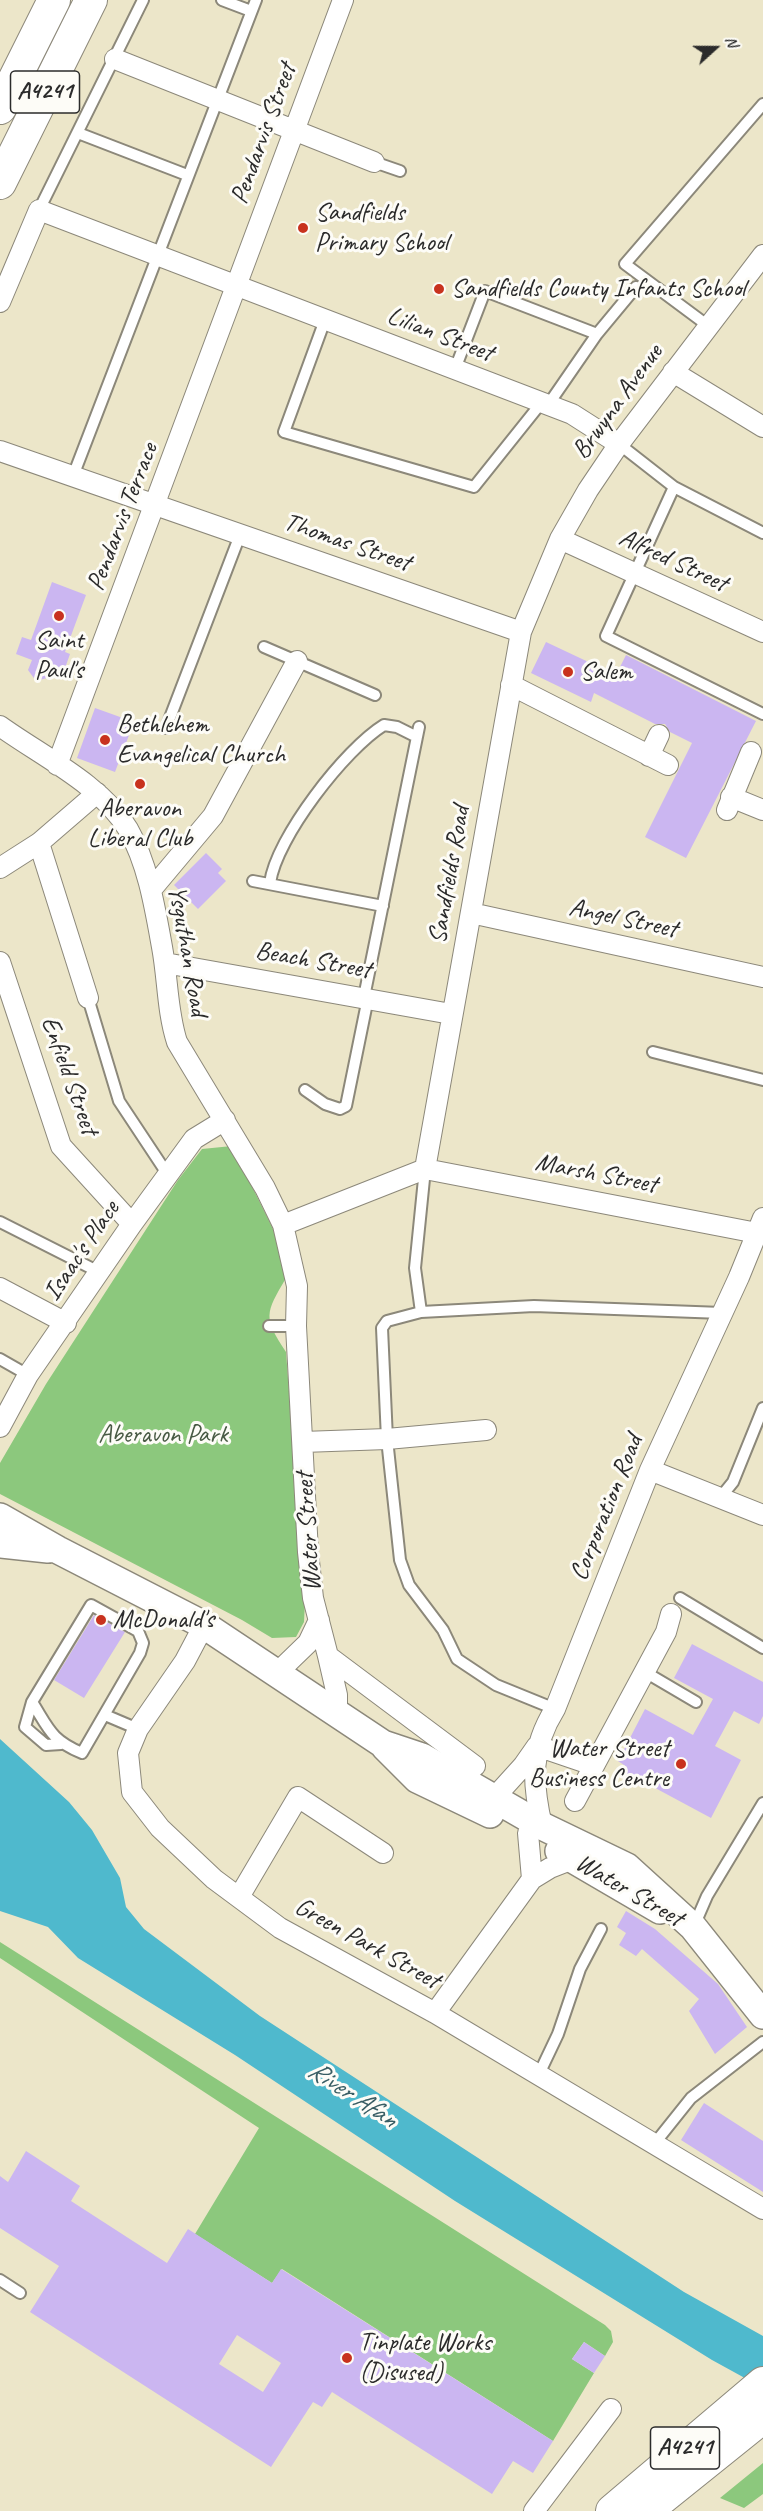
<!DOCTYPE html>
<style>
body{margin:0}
#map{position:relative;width:763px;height:2511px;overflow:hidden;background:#ece6c9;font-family:Caveat,sans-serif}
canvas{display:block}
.north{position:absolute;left:685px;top:18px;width:60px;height:60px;-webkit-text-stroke:4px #fdfcf7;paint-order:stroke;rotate:69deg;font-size:16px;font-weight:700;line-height:24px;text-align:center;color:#2b2b2b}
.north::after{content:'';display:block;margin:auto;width:21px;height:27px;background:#2b2b2b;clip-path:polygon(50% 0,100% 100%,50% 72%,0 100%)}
</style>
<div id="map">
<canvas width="763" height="2511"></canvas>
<div class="north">N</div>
</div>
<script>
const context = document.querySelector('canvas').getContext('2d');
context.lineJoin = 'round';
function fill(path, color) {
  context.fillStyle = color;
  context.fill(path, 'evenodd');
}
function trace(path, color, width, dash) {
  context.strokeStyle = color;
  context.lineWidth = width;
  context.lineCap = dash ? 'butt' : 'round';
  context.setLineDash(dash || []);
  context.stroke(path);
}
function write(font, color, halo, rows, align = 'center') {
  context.font = font + ' Caveat,sans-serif';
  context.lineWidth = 6;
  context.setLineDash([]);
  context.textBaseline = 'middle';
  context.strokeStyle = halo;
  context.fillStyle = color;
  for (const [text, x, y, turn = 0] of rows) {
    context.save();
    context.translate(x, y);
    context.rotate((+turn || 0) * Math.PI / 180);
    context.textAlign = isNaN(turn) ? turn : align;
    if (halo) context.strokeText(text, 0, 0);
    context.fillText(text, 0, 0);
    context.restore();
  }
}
fill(new Path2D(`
 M232,1146L274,1231L286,1278C265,1314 263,1317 286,1352L305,1602L304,1622L296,1637L272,1638L242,1620L0,1494V1463L46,1384L178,1180L202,1149Z
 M0,1942L605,2325L611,2331L613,2342L605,2356L584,2342L572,2359L594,2373L553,2441L282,2269L272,2283L195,2234L259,2128L0,1958Z
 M763,2463V2494L744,2508L720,2498Z`), '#8cc87d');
fill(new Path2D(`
 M0,1739L69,1802L92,1830L120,1878L126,1907L144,1929L260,2016L684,2292L763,2336V2388L712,2360L455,2201L235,2055L78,1958L48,1927L0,1911Z`), '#4fb9cd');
fill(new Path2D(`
 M52,582L86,595L65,652L70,654L64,671L52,667L47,678L36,681L28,670L32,660L16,654L22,637L31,640Z
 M546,642L616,675L626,655L756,721L686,858L645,837L692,743L670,732L665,724H655L594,693L591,702L531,673Z
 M95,708L134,722L115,772L77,758Z
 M206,853L222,869L218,873L226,881L198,909L174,885Z
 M94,1615L125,1632L84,1698L54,1680Z
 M692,1644L763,1682V1716L759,1724L734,1711L715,1746L741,1760L711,1818L644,1782L641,1787L622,1777L627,1767L618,1761L645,1709L693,1735L713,1699L674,1678Z
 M626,1911L655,1929L718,1984L747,2027L715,2054L689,2011L699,1999L642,1949L636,1956L619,1945L626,1933L617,1927Z
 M704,2103L763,2141V2192L681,2140Z
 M26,2151L80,2186L71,2201L167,2263L188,2229L272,2283L281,2269L553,2441L533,2473L513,2461L492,2494L332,2392L322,2407L313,2402L271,2467L30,2312L59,2266L0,2228V2176L8,2182ZM237,2335L281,2363L263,2392L219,2364Z
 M584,2342L605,2356L594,2373L572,2359Z`), '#cbb6f1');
const lane = new Path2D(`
 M222,0L251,11
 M78,133L187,175
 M374,162L400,171
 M39,210L143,0
 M325,320L284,432L474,487L542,402
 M707,325L625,264L763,104
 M597,334L636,287
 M455,369L485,291L597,334L548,405
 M619,444L674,487L763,533
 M73,476L256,0
 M674,487L606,636L763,714
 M264,647L375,695
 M166,728L240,535
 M253,881L383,906
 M270,883C276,838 345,749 384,725L397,727L417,737
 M364,997L419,727
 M88,998L119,1101L168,1175
 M653,1052L763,1080
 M305,1090L325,1104L340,1109L346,1106L368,998
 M0,1222L99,1272
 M421,1312L415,1268L425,1169
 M269,1326H296
 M0,1359L28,1375
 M720,1498L733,1482L763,1408
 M680,1598L763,1648
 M91,1605L138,1631L143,1643L140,1653L82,1753C51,1740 49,1729 32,1702Z
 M645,1672L696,1702
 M32,1702L25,1727L46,1745L61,1744
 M555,1709L496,1685L457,1659L443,1630L409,1585L400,1560L387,1439L382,1328L387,1321L421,1312L534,1306L722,1313
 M105,1715L138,1729
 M694,1926L707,1896L763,1803
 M539,2074L558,2034L580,1969L601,1929
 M655,2143L691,2098L763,2042
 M0,2280L20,2293`);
const street = new Path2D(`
 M115,59L374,162
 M0,302L39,210L572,414L619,444
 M673,372L763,427
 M0,451L521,632
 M560,539L763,632
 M511,685L668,765
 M0,726C40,755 102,785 128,829C148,864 155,908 162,947C168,979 167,1011 177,1042L265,1188L283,1225L297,1286L296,1326L308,1552L313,1598L328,1656L475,1766
 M649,756L659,735
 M57,765L343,0
 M731,797L763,810
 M727,810L751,752
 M39,843L88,998
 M0,868L39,843L97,793
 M151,890L213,816L297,661
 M471,913L763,977
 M0,962L61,1146L132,1224
 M165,963L451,1014
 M425,1169L521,632L560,539L588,490L619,444L763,255
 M425,1169L757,1233
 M283,1225L425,1169
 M0,1288L66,1323
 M0,1427L28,1375L132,1224L194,1139L225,1120
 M303,1442L387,1439L486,1430
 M650,1470L763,1515
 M204,1625L185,1661L138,1729L128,1753L132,1792L160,1828L214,1879L280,1928L435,2013L763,2209
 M328,1656L337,1695V1715
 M277,1673L308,1643L319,1620
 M494,1798L523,1766L537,1746L593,1765
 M575,1801L666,1632L671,1614
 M542,1826C532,1782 530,1749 555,1709L650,1470L739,1277L763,1218
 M528,1833L532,1879
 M239,1897L298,1797L383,1853
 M435,2013L532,1879L550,1868L573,1859
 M534,2511L611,2409`);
const secondary = new Path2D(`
 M0,1517L58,1550L204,1625L383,1744L422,1757L542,1826L627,1867L693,1927L763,2015
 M0,1544L48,1549
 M385,1747L417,1779L490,1814
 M559,1851L660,1910`);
const primary = new Path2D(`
 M0,108L54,0
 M0,183L91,0
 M612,2511L763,2383
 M646,2511L763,2417`);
trace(lane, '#8c887a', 14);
trace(street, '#8c887a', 22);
trace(secondary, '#8c887a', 30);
trace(primary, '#8c887a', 34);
trace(lane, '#fff', 10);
trace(street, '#fff', 20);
trace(secondary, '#fff', 27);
trace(primary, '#fff', 32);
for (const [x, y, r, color] of [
 [303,228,6,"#c8321e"],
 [439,289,6,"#c8321e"],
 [59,616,6,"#c8321e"],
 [568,672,6,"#c8321e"],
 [105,740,6,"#c8321e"],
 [140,784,6,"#c8321e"],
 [101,1620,6,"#c8321e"],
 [681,1764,6,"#c8321e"],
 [347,2358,6,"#c8321e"]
]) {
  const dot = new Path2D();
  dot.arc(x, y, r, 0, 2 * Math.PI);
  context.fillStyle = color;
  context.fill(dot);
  trace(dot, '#fdfcf7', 2);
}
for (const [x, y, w] of [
 [45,92,69],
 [685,2448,69]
]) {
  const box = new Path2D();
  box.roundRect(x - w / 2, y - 21, w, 42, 4.5);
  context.fillStyle = '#fdfcf7';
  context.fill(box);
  trace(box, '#2b2b2b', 1.5);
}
write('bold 24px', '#2b2b2b', null, [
 ["A4241",45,92],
 ["A4241",685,2448]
]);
write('26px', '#2b2b2b', '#fdfcf7', [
 ["Pendarvis Street",264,134,-70],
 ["Lilian Street",440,335,21],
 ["Brwyna Avenue",618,402,-54],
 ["Pendarvis Terrace",123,517,-69],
 ["Thomas Street",347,543,19],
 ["Alfred Street",673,561,25],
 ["Sandfields Road",450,875,-80],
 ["Angel Street",623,919,12],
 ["Ysguthan Road",187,951,80],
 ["Beach Street",313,961,10],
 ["Enfield Street",69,1076,70],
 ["Marsh Street",596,1174,11],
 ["Isaac's Place",82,1251,-56],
 ["Corporation Road",607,1508,-68],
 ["Water Street",309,1532,-94],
 ["Water Street",629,1891,30],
 ["Green Park Street",367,1944,29]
]);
write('26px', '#2b2b2b', '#fdfcf7', [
 ["Sandfields",315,213],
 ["Primary School",315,243],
 ["Sandfields County Infants School",451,289],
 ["Saint",59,641,"center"],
 ["Paul's",59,671,"center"],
 ["Salem",580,672],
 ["Bethlehem",117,725],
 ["Evangelical Church",117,755],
 ["Aberavon",140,809,"center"],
 ["Liberal Club",140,839,"center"],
 ["McDonald's",113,1620],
 ["Water Street",669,1749,"right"],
 ["Business Centre",669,1779,"right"],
 ["Tinplate Works",359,2343],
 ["(Disused)",359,2373]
], 'left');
write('26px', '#485a44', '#fdfcf7', [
 ["Aberavon Park",163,1435]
]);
write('italic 27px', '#385d64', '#fdfcf7', [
 ["River Afan",352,2095,33]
]);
</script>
